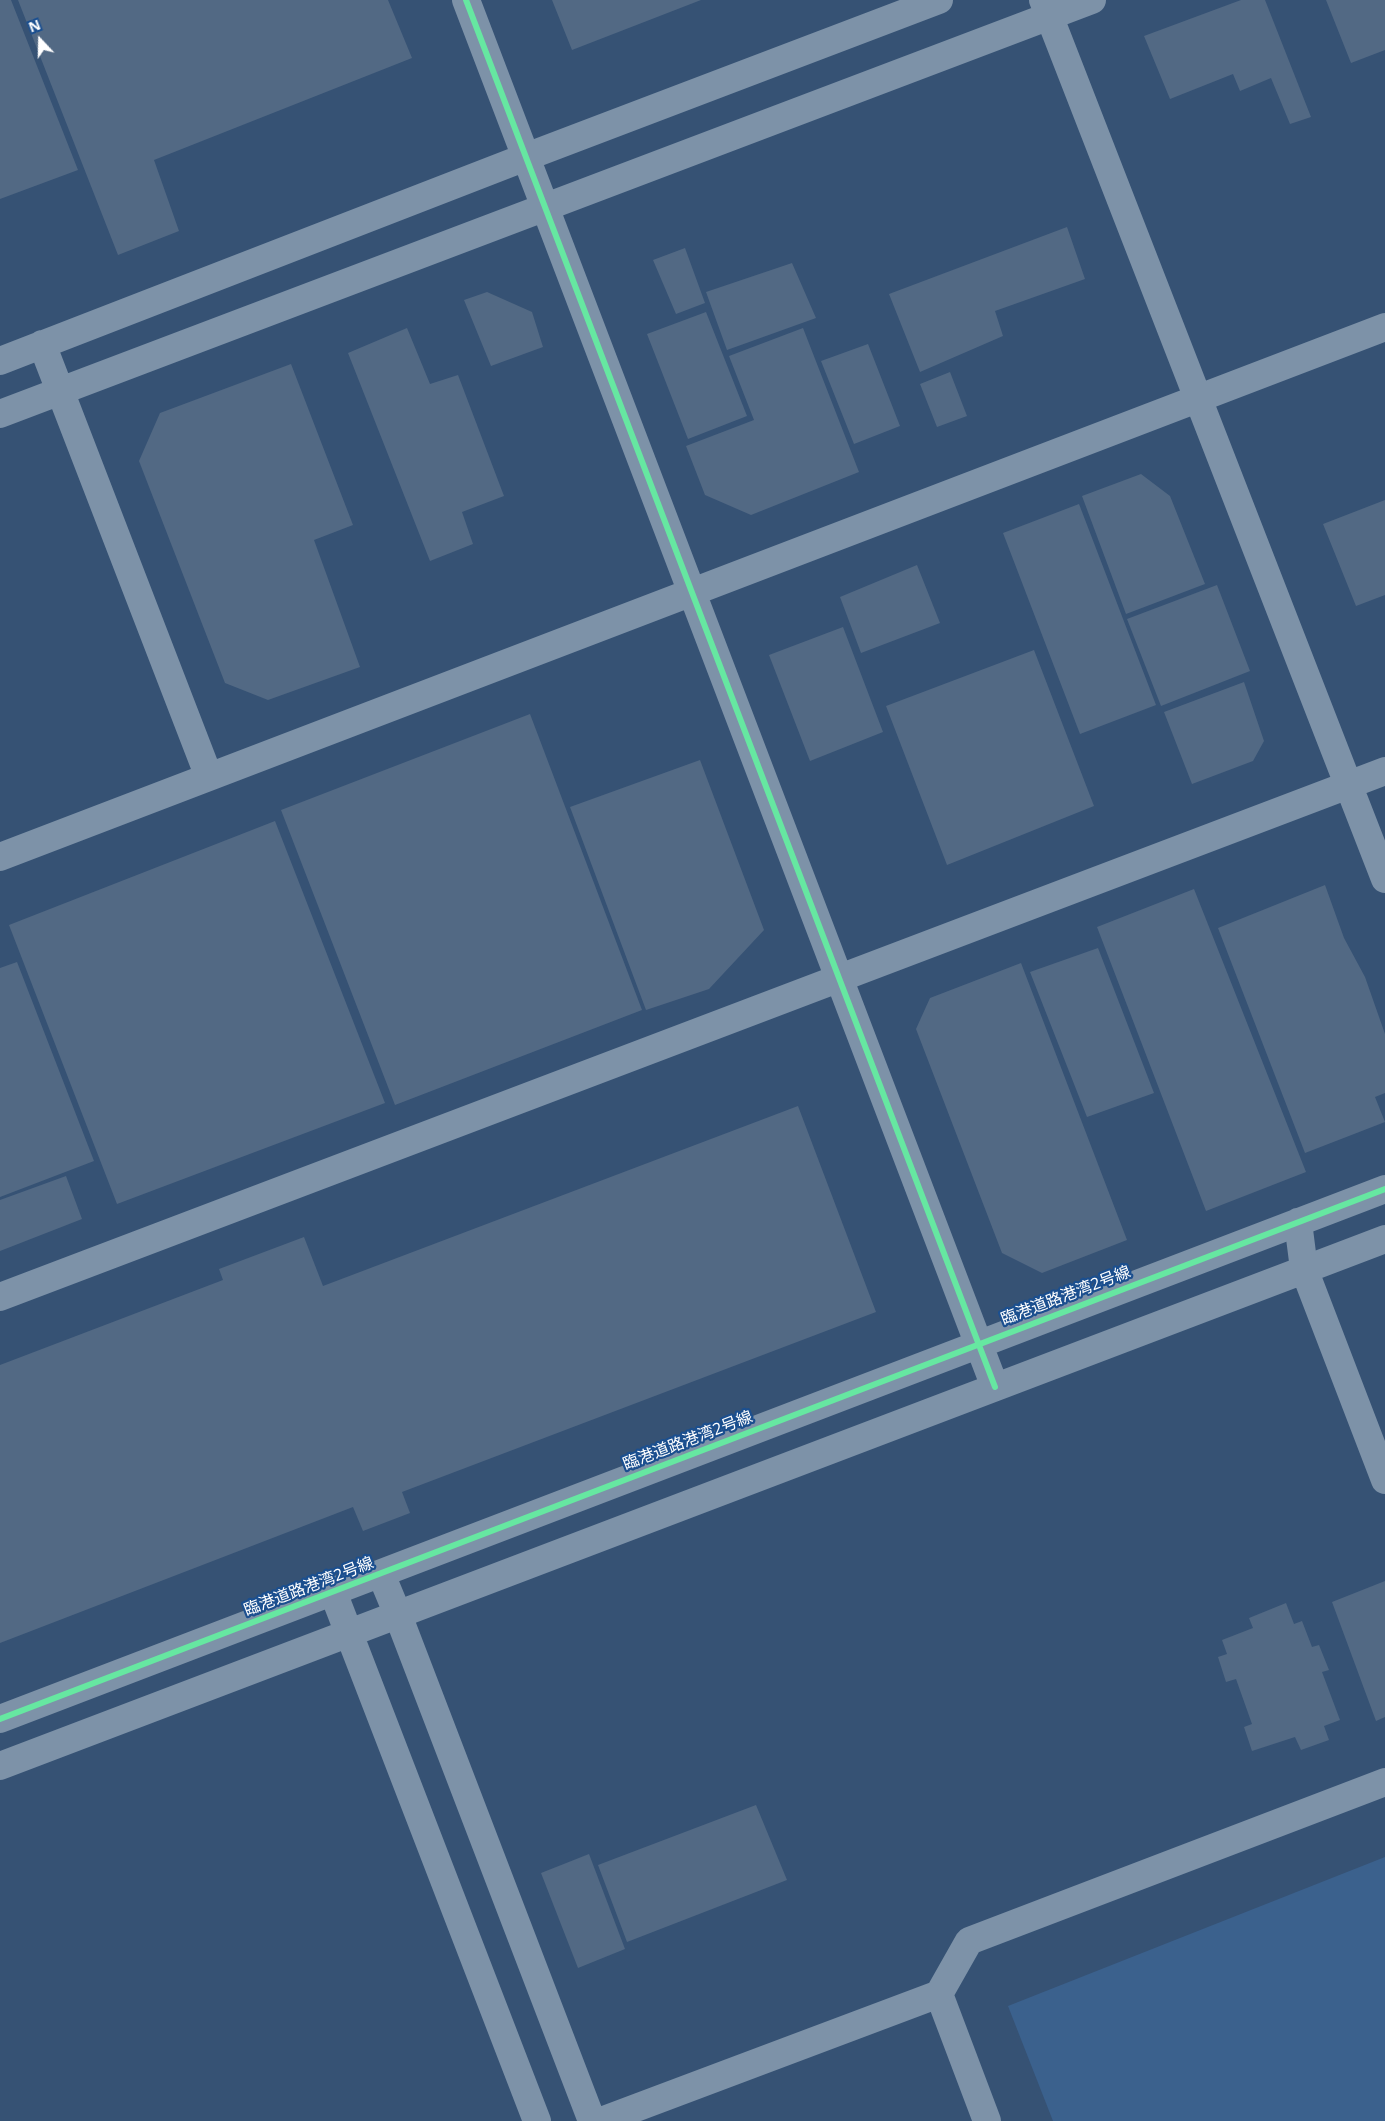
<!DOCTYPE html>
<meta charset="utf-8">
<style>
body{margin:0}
#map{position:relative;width:1385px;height:2121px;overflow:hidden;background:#365274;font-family:"Open Sans",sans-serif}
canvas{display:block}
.north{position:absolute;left:15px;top:15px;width:50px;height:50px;-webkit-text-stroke:4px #1b4f8f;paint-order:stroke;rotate:339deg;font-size:14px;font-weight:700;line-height:20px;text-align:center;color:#fff}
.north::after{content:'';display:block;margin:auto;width:18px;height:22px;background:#fff;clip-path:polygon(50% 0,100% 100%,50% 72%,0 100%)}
</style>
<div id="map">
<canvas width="1385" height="2121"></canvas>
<div class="north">N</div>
</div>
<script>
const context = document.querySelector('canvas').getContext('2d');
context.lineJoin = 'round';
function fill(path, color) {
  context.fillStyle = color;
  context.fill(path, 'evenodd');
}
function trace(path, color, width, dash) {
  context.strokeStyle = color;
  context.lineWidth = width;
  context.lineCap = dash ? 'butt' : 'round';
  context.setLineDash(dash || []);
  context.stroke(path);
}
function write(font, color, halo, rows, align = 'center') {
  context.font = font + ' "Open Sans","Noto Sans JP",sans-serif';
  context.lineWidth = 4.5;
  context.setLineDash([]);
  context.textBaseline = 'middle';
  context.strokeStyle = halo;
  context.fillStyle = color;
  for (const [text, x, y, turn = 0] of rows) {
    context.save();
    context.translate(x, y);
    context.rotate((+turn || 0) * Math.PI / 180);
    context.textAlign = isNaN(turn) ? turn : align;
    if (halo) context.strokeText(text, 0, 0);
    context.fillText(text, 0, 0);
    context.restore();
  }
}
fill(new Path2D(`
 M1385,1857V2121H1053L1008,2006Z`), '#3b618d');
fill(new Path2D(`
 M0,0H11L78,170L0,199Z
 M18,0H388L412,58L154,160L179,231L118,255Z
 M552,0H701L572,50Z
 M1241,0H1265L1311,117L1290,124L1271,78L1240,91L1233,74L1170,99L1144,36Z
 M1326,0H1385V50L1351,63Z
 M1067,227L1085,279L995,311L1003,336L920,372L889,294Z
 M685,248L705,303L676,314L653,260Z
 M792,263L816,318L727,350L706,292Z
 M487,292L532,312L543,347L491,366L464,300Z
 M706,312L747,416L688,439L647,334Z
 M407,328L430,384L458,375L504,496L462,512L473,544L430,561L348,353Z
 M803,328L859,472L751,515L705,495L686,446L754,420L729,356Z
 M868,344L900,426L854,444L821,361Z
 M291,364L353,525L314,540L360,667L268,700L225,683L139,461L160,413Z
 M950,372L967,416L937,427L920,384Z
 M1141,474L1170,496L1205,584L1126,614L1082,496Z
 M1385,500V595L1356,606L1323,524Z
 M1079,504L1156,705L1080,734L1003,533Z
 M917,565L940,623L861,653L840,597Z
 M1217,585L1250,671L1161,706L1127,619Z
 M843,627L883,732L810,761L769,655Z
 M1034,650L1094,806L947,865L886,706Z
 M1244,682L1264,741L1253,761L1192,784L1164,712Z
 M530,714L642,1010L395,1105L281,810Z
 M700,760L764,930L709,989L646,1010L570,807Z
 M275,821L385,1103L117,1204L9,925Z
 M1325,885L1344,938L1365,977L1385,1034V1093L1375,1097L1385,1122L1305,1153L1218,928Z
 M1194,889L1306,1172L1206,1211L1097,927Z
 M1098,948L1154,1093L1087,1117L1030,972Z
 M17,962L94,1161L0,1197V968Z
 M1021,963L1127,1240L1042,1273L1002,1253L916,1029L930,998Z
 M798,1106L876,1312L402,1492L410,1513L363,1531L353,1507L0,1643V1365L223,1280L219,1269L304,1237L323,1286Z
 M66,1176L82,1219L0,1251V1200Z
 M1385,1581V1717L1376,1721L1332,1602Z
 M1286,1603L1294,1624L1302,1621L1312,1647L1319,1645L1329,1670L1322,1672L1340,1720L1324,1726L1329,1740L1301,1750L1295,1737L1252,1751L1244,1727L1252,1724L1236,1679L1226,1682L1218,1657L1227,1654L1222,1640L1253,1628L1249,1618Z
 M756,1805L787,1880L627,1942L598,1865Z
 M589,1854L625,1949L578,1968L541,1873Z`), '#526984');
trace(new Path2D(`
 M466,0L995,1387
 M1043,0L1385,879
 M42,344L209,777
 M0,361L526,157L939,0
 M0,414L1092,0
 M0,857L1385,327
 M1298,1222L1304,1269L1385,1480
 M0,1297L1385,771
 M381,1574L398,1615L592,2121
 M333,1592L537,2121
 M0,1719L1385,1189
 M0,1766L1385,1239
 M939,1994L987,2121
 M601,2121L939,1994L969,1941L1385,1782`), '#7d92a8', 28);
trace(new Path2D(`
 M466,0L995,1387
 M0,1719L1385,1189`), '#66e7a1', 6);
write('16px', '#fff', '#1b4f8f', [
 ["臨港道路港湾2号線",1066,1296,-21],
 ["臨港道路港湾2号線",688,1441,-21],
 ["臨港道路港湾2号線",309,1587,-21]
]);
</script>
